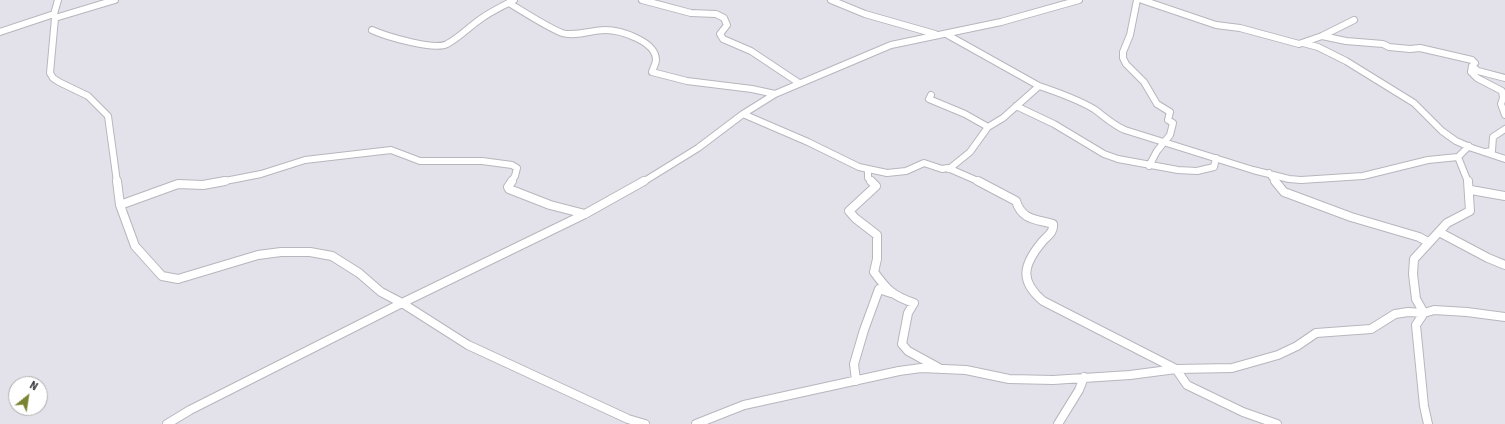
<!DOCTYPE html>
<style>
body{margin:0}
#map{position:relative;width:1505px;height:424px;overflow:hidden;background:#e3e2ea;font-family:"Source Sans 3",sans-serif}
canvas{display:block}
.north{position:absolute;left:8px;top:376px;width:40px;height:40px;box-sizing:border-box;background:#fff;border:1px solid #adadae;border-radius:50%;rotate:30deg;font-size:11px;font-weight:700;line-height:16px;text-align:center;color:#323134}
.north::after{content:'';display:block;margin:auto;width:14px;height:18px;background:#7a832f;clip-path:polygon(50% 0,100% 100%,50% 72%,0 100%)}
</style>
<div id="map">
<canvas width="1505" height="424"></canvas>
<div class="north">N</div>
</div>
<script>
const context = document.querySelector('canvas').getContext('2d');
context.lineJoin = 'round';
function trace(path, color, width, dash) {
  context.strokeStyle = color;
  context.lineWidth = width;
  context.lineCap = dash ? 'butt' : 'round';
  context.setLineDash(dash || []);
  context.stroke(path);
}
const minorFar1 = new Path2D(`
 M58,0L54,14L55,18L50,73L53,78L59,82L88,96L108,116L117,182
 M642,0L691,13L716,14L724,18L727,25L720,34L723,39L751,51L799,83
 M831,0L865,14L935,34
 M1137,0L1130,35L1123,52V58L1126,64L1144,82L1157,104L1170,112L1168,120L1173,123L1170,135L1157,151L1149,166
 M1142,0L1216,25L1240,28L1299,44L1322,36L1354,20
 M509,3C524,12 547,27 562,33C575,37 592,30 605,30C620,30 656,41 656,60C656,64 653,68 652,72L687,81L752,89L775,94
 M55,18L115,0
 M372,30C385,36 435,51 447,44C459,38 470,26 482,18C492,11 503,6 514,0
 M0,32L54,14
 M946,34L1039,86C1057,92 1077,99 1094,109C1104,116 1113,125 1125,130L1253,170L1289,179L1301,180L1363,176L1428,160L1458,157L1469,146
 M1322,36L1346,41L1383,44L1389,47L1410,49L1420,48L1472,60L1475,63L1472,66L1478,71L1505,78
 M1303,43L1318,47L1346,61L1414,103L1442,131L1456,141L1472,148L1505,159
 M1472,66L1471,72L1477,78L1502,91L1503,98L1501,104L1505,115
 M931,95L929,99L965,114L988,127
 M1016,106L1054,124L1104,154L1118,159L1178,170L1197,171L1214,167L1216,158
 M743,114L808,142L859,167L887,173L906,171L924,163L942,169L948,168L980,182
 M1485,152L1492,151L1493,137L1505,129
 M1458,157L1468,182
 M949,169L970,152L988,127L1003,118L1039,86
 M868,170V178L872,182
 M1269,173L1276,182
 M220,182L261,174L305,160L391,150L420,161H482L512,165L517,168L515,176L511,182
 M643,182L698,148L743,114L775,94L891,45L1001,22L1079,0`);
const minor = new Path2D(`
 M117,181L120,205L135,246L162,276L178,279L258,255L281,252H310L332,256L359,273L381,292L402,303L468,345L628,419L645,424
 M512,181L508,187L509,189L550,205L585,214
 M871,181L876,186L849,211L855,218L877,235V259L874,272C887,290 893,296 914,303L908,313L902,344L908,351L939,368
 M978,181L1016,201C1022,220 1035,219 1053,224C1054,233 1047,236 1042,242C1023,265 1019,281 1043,301L1176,369L1187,385L1243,412L1277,424
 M1275,181L1284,192L1351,217L1419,237L1428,242
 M1471,190L1505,196
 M120,205L178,184L203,185L225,181
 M1439,232L1488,258L1505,265
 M856,381L854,364L864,330L879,289L891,293
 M167,424L190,410L402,303L585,214L644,181
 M696,424L744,405L899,371L921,368L966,370L1009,379L1053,380L1130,375L1176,369L1232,368L1278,355L1297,346L1316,333L1371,329L1395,314L1408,312L1424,313L1434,310L1467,312L1505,317
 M1058,424L1079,390L1084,377
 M1428,424L1424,406L1416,325L1424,313L1416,299L1413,274L1414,259L1447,223L1470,211L1468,181`);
trace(minorFar1, '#b7b6bd', 8);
trace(minor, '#b7b6bd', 10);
trace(minorFar1, '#fff', 6);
trace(minor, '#fff', 8);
</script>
